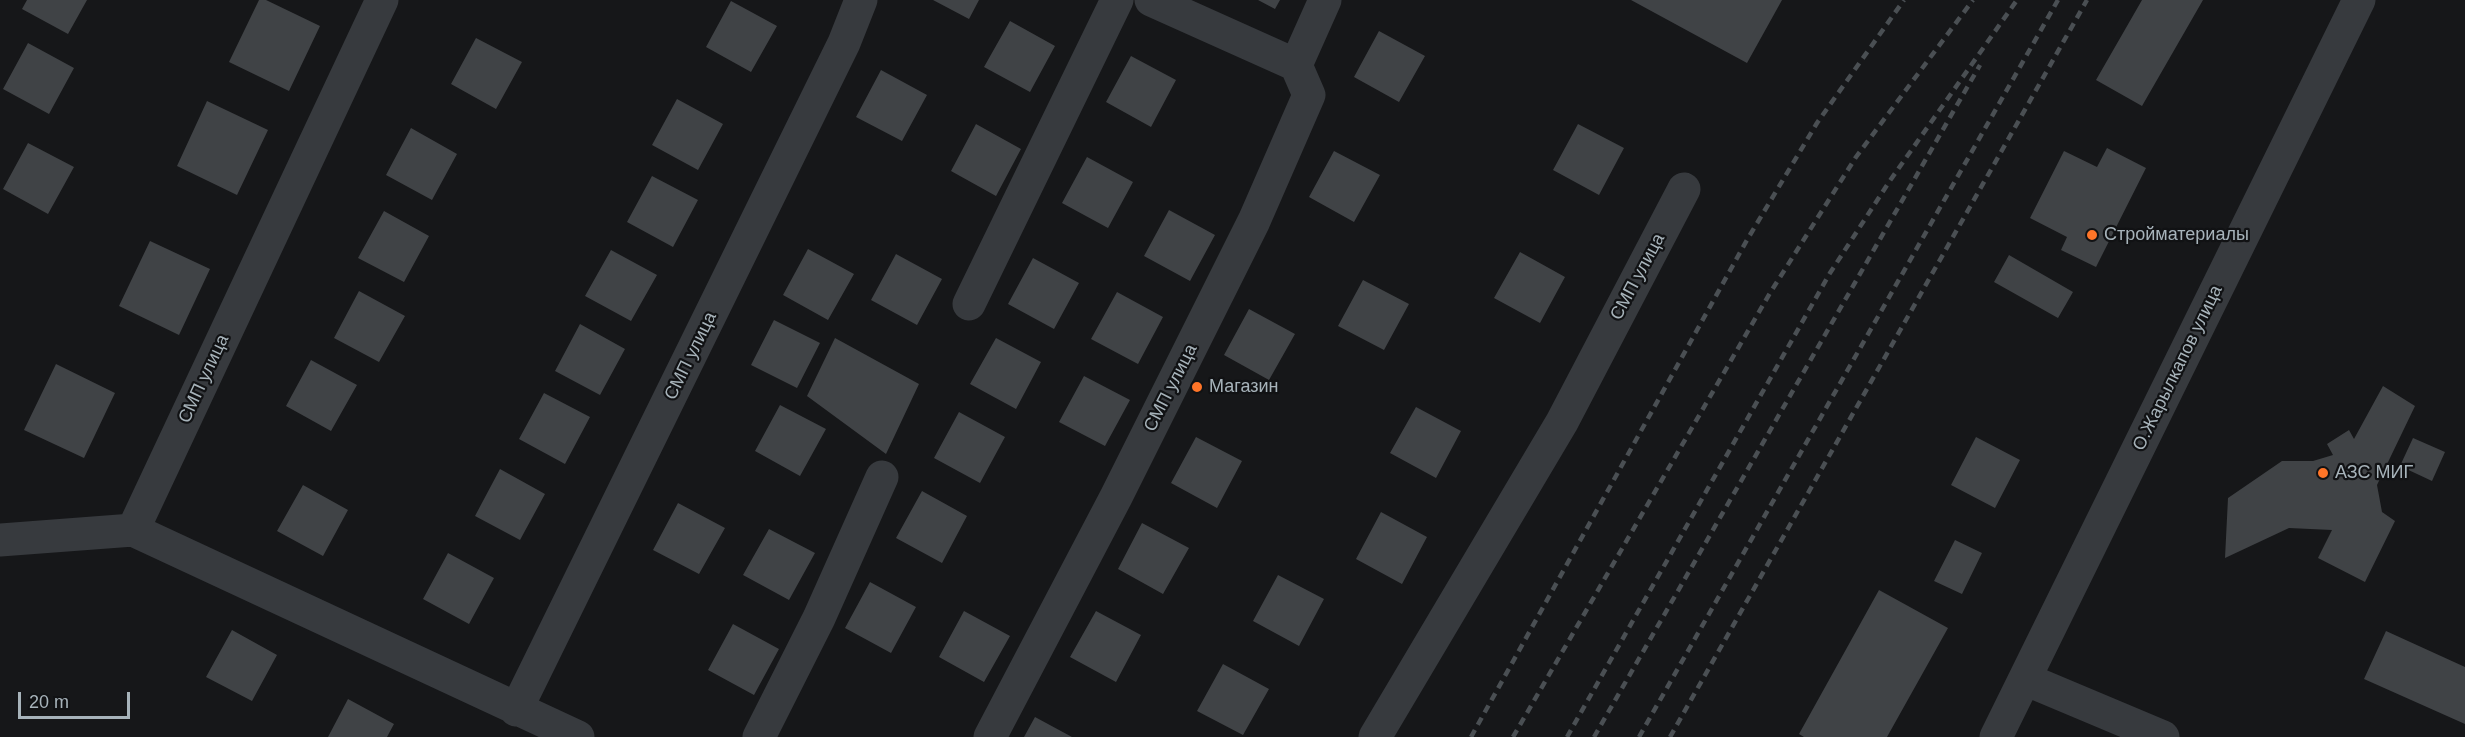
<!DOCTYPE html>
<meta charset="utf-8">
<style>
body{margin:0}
#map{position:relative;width:2465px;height:737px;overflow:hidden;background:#161719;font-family:Helvetica,sans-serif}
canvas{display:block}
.scale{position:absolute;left:18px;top:692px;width:112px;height:27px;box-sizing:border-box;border:3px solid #a7b3ba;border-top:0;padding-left:8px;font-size:18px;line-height:21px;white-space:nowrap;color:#a7b3ba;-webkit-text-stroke:4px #111214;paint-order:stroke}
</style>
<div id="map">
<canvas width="2465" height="737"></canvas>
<div class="scale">20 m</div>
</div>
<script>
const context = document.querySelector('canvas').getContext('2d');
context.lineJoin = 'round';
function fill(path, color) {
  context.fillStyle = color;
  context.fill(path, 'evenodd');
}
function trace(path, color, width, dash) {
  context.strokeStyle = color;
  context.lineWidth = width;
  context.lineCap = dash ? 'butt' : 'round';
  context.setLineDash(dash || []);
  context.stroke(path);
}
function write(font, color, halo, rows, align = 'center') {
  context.font = font + ' Helvetica,sans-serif';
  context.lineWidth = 4.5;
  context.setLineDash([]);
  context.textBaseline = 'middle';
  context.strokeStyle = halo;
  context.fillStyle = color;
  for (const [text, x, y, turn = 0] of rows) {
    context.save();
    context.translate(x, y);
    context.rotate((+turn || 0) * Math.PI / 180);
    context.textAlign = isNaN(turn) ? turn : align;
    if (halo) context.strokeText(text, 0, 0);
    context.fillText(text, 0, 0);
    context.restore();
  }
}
fill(new Path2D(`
 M27,0H87L68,34L22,9Z
 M259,0H266L320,26L289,91L229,62Z
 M933,0H979L969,19Z
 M1258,0H1280L1275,9Z
 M1631,0H1782L1747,63Z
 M2142,0H2203L2142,106L2096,80Z
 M731,1L777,26L751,72L706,47Z
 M1010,21L1055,46L1030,92L984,67Z
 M1379,31L1425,56L1399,102L1354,77Z
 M476,38L522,62L496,109L451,84Z
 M28,43L74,68L49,114L3,89Z
 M1131,56L1176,80L1151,127L1106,102Z
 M881,70L927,95L902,141L856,117Z
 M677,99L723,124L698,170L652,145Z
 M207,101L268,130L237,195L177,166Z
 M976,124L1021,149L996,196L951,171Z
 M1578,124L1624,148L1599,195L1553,170Z
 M411,128L457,154L432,200L386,175Z
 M28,143L74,167L48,214L3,189Z
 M2107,148L2146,168L2096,267L2061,250L2067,237L2030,218L2064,151L2097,167Z
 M1334,151L1380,175L1354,222L1309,197Z
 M1087,157L1133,182L1108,228L1062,203Z
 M652,176L698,200L673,247L627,222Z
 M1169,210L1215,235L1190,281L1144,256Z
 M384,211L429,236L404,282L358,258Z
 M150,241L210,269L179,335L119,306Z
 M808,249L854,274L828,320L783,295Z
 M611,250L657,275L631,321L585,296Z
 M1520,252L1565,277L1540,323L1494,298Z
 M896,254L942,279L917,325L871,300Z
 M2009,255L2073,292L2058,318L1994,282Z
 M1033,258L1079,283L1054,329L1008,304Z
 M1363,280L1409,304L1384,350L1338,326Z
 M359,291L405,316L379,362L334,338Z
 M1117,292L1163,317L1138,364L1091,339Z
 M1249,309L1295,334L1269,380L1224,355Z
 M774,320L820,343L797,388L751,365Z
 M580,324L625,349L600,395L555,371Z
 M835,338L919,384L886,454L807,396Z
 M996,338L1041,362L1016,409L970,384Z
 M311,360L357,385L331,431L286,406Z
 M56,364L115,393L84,458L24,430Z
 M1084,376L1130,400L1105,446L1059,422Z
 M2383,386L2415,406L2377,485L2382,512L2395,521L2365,582L2318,558L2332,530L2289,528L2225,558L2228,498L2282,461H2313L2333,455L2327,444L2349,430L2354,439Z
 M544,393L590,417L565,464L519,439Z
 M780,405L826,429L800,476L755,451Z
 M1416,407L1461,431L1436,478L1390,453Z
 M959,412L1005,437L980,483L934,458Z
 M1196,437L1242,461L1217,508L1171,483Z
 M1976,437L2020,460L1995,508L1951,485Z
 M2413,438L2445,452L2432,481L2400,466Z
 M500,469L545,494L520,540L475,516Z
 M303,485L348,510L323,556L277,531Z
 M922,491L967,516L942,563L896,538Z
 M678,503L725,528L699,574L653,550Z
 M1381,512L1427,537L1402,584L1356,559Z
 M1142,523L1189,548L1163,594L1118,569Z
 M769,529L815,553L789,600L743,575Z
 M1955,540L1982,553L1962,594L1934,581Z
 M448,553L494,578L469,624L423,599Z
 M1278,575L1324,599L1299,646L1253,621Z
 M870,582L916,607L891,653L845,628Z
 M1879,590L1948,628L1887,737H1804L1799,734Z
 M964,611L1010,636L984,682L939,657Z
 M1096,611L1141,635L1116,682L1070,657Z
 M733,624L779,649L754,695L708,670Z
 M232,630L277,655L252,701L206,677Z
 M2386,631L2465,667V724L2364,679Z
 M1223,664L1269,689L1243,735L1197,711Z
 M348,699L394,724L387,737H328Z
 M1035,717L1072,737H1024Z`), '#404346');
trace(new Path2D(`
 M1296,65L1325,0
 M969,304L1117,0
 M133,530L382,0
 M0,540L133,530L578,737
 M2025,679L2163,737
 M516,710L844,43L861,0
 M759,737L819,618L882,477
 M990,737L1116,497L1254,221L1309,95L1296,65L1151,0
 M1375,737L1562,422L1684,189
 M1996,737L2359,0`), '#373a3e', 33);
trace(new Path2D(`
 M1471,737L1747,240L1817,123L1904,0
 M1513,737L1770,293L1856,157L1973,0
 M1567,737L1830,273L1889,182L2017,0
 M1594,737L1980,65
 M1639,737L2058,0
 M1670,737L2087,0`), '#4a4f53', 4.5, [8, 6]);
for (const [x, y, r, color] of [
 [2092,235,6,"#ff7528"],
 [1197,387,6,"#ff7528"],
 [2323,473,6,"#ff7528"]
]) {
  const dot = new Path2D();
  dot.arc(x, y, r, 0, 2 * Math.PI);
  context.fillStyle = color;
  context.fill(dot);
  trace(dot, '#111214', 2);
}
write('18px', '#a7b3ba', '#111214', [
 ["Стройматериалы",2104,235],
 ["Магазин",1209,387],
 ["АЗС МИГ",2335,473]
], 'left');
write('18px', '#a7b3ba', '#111214', [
 ["СМП улица",1638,277,-62],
 ["СМП улица",691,356,-64],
 ["О.Жарылкапов улица",2178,368,-64],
 ["СМП улица",204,379,-65],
 ["СМП улица",1171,388,-63]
]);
</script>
